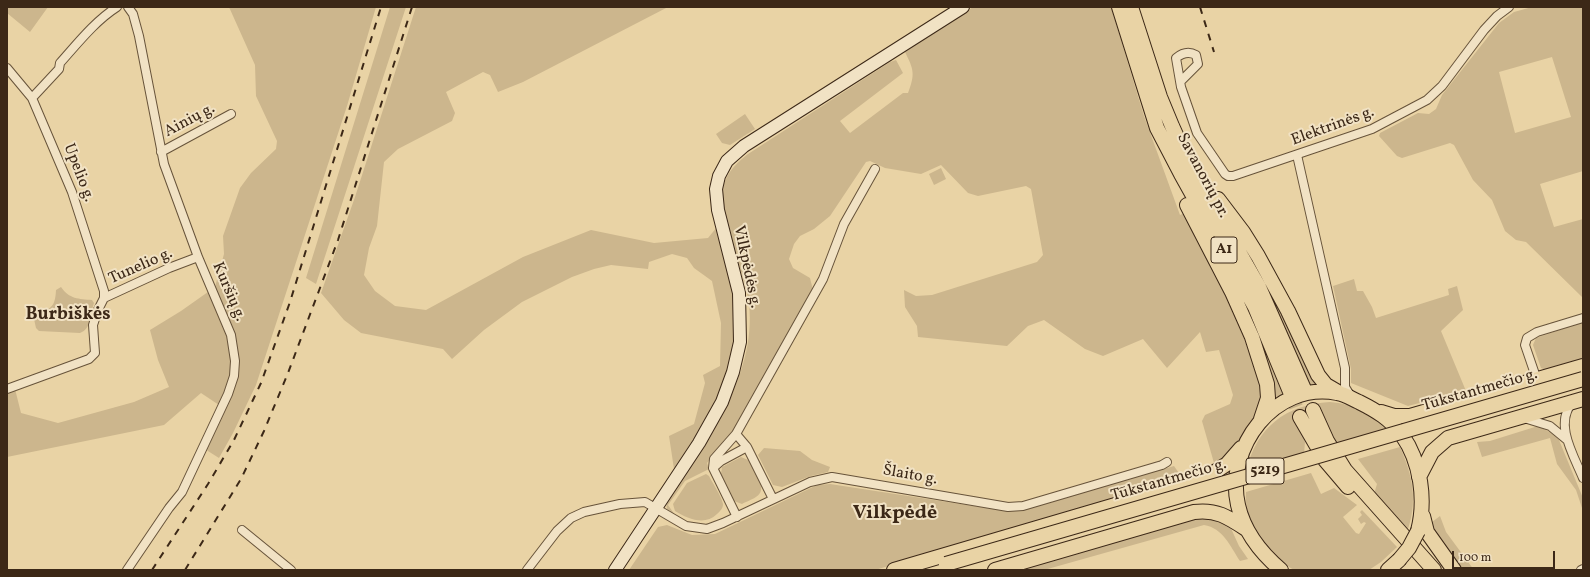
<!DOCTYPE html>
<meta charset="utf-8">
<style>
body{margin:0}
#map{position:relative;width:1590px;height:577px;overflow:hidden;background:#e9d3a5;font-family:Vollkorn,serif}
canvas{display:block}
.frame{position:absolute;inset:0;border:8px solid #3c2817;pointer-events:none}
.scale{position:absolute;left:1452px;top:551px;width:103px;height:18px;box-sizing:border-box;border:2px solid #3c2817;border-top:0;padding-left:5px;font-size:12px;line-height:14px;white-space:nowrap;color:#3c2817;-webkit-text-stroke:3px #f1e2c4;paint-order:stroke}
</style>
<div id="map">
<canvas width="1590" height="577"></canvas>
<div class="frame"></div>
<div class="scale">100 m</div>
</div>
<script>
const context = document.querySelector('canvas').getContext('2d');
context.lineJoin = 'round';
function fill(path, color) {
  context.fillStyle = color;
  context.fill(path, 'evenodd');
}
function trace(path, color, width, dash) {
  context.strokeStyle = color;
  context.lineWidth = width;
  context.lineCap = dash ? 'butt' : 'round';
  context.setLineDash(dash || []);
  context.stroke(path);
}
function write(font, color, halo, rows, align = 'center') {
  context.font = font + ' Vollkorn,serif';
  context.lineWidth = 4;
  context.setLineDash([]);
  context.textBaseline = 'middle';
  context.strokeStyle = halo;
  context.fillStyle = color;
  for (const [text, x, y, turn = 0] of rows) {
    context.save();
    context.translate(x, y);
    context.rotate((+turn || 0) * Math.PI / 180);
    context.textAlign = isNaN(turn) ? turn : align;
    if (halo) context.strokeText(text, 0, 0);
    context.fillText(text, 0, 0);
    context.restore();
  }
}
fill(new Path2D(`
 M7,7H48L30,32L7,13Z
 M229,7H376L347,106L256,385L233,433L219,458L200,446L219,405L201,393L164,425L7,457V392L15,389L21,413L58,423L134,402L169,387L158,360L150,330L181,311L215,287L224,254L223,236L240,188L251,173L276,149L277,141L256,96L255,65Z
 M390,7H406L316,284L306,278Z
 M416,7H668L523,82L498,92L490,75L483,72L446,92L455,113L452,121L398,149L384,162L377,226L369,248L364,275L375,291L395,306L426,310L523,257L591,230L654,243L708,238L717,227L732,291L736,314L735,333L731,358L721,392L700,430L674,469L669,436L694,424L705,383L703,375L720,366L721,323L712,281L694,268L687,258L672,254L649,262L648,269L611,265L594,269L572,277L522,302L484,330L452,359L443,349L361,333L344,320L321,293L355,197Z
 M973,7H1111L1144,116L1180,215L1187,212C1210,261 1235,309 1252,360C1256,369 1262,381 1263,391C1264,417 1233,454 1213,468L1214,463L1202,421L1205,415L1230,404L1233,395L1219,350L1206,352L1200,332L1167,368L1143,339L1103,356L1085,349L1044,320L1028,326L1007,346L918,337L917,326L905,307L904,290L916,296L932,295L1037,262L1043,255L1031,189L1026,186L978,196L968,193L941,165L921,174L885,168L870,161L866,162L830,216L814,229L800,236L794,244L789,259L793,268L810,278L813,290L733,431L707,463L709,469L685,481L668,505L675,515L667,509L666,502C704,443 757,378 749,304C746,273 714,207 725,181C730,169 739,161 748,154L890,62L896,60L903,73L840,121L850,133L903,93H908C915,74 914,70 905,52Z
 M1532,7H1583V171L1540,184L1554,227L1583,219L1582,297L1526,242L1516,240L1505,231L1492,200L1473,180L1454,145L1450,143L1402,158L1397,156L1379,136L1380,133L1418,113L1429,114L1436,109L1442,95L1499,23L1514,12ZM1552,57L1571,117L1515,133L1499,72Z
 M745,114L755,129L730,145L722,143L716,134Z
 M941,168L946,179L934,185L929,174Z
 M1218,204L1250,252L1320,386L1308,388L1274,305Z
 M1208,234L1244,299L1286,396L1275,401L1274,395Z
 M1354,279L1357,291H1363L1372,307L1376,318L1449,295L1448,289L1457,286L1463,310L1441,331L1466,391L1408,406L1351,383V369L1333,286Z
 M61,287C69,299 79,299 92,300L94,303C90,313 92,329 80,333L39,331L36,328L34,319C49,306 55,311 56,290Z
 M1583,322V360L1546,370L1541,368L1533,345L1536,338Z
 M1330,402C1354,404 1371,413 1388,430L1337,445L1309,412L1296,420L1305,442L1304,454L1246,471C1257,427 1285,405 1330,402Z
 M1538,426L1551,433L1559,440L1583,498V511L1576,490L1557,464L1550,438L1482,457L1477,442L1490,441Z
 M1400,447C1413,476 1418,502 1407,532L1374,494L1377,484L1358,459Z
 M764,448L800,451L812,460L830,467L828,472L811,476L782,487L773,485L758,455Z
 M741,457L748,460L761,486C763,497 751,499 742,504L734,501L721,474L722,467Z
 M1174,466L1183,479L875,570H629L658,527L667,525L692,535L715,534L817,485L830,484L1006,511L1021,510Z
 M1311,473L1321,494L1334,488L1357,505L1343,517L1356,533L1359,534L1366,523L1364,522L1361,524L1358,519L1362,515L1360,512L1362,510L1397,547L1381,562L1369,570H1294C1268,555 1243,522 1246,492Z
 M706,474L709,476C713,484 721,495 723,504C723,509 720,511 717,514C705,526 688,519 675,511L673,504L687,483Z
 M1202,514L1229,524L1239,546L1248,559L1240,561C1230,546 1223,528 1204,525L1044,570H1009Z
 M1440,516L1446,532L1474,570H1458L1435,535L1432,522Z`), '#ccb68d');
trace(new Path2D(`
 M1291,394L1300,417`), '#c6b189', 14, [14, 7]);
const minor = new Path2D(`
 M7,68L32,98L72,192L104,291V298
 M1181,81L1198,64L1196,55C1189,51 1182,53 1176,58L1181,87L1197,133L1225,174L1228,176H1233L1372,129L1427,100L1442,86L1484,30L1497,16L1509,7
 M32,98L59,69L60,63C77,44 95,21 117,7
 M161,152L231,114
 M1297,155L1345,368V387L1350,395
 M1537,380L1525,345L1527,338L1537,332L1583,318
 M7,389L89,359L95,353L93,325L98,310L104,298L169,268L198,257
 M1572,403C1554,424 1574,456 1583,478
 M1524,418L1550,426L1567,440
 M736,434L747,447
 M713,468L714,459L736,434L823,279L844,224L875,169
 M737,517L713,468L721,461L747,447L773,499
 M242,530L291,570
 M127,570L169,508L182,492L228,394L234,376L235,361L231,335L198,257L164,164L139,36L133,14L128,7
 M527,570L557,531L571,518L584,512L620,504L645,502L686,526L707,529L723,523L810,482L832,477L1008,507L1023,506L1162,465L1167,462
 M1581,570L1583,569`);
const secondary = new Path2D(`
 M615,570L699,443L722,402L733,372L740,342L739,293L718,210L716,189L719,176L727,161L744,146L963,7`);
const trunk = new Path2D(`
 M1119,7L1157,128L1181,174L1255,307L1291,394
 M1131,7L1160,97L1172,126L1191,168L1259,287L1304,389
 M1218,199L1243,232L1258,256L1288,311L1318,375L1326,385L1338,392
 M1187,205L1232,292L1252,337L1267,384L1268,398L1261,419
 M1313,410L1327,441L1345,470L1434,570
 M1381,412L1394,416H1410L1583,366
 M1300,417L1325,460L1348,487
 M1419,477L1432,452L1448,438L1583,399
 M1423,516L1427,532L1454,570
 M894,570L1204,479L1227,464L1241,448
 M995,570L1194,512C1216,509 1228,517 1246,529
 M1281,570C1261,553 1244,532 1238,505C1225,448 1274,381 1337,393C1345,394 1352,399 1359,402C1377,411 1390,419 1402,435C1421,462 1426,500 1418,531
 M1388,570L1399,560`);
trace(minor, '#67533a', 10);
trace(secondary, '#3c2817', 14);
trace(trunk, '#3c2817', 16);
trace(minor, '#f1e2c4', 8);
trace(secondary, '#f1e2c4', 12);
trace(trunk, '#e9d3a5', 14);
trace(new Path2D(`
 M1200,7L1214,52
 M152,570L208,484L234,440L261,383L290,302L381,7
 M185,570L241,479L264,431L288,373L338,240L412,7`), '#3c2817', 2, [7, 7]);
const trunkBridge = new Path2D(`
 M1399,560L1409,548L1418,531
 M946,564L1583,379`);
trace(trunkBridge, '#3c2817', 16, []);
trace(trunkBridge, '#e9d3a5', 14);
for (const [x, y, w] of [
 [1224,250,26],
 [1265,471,38]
]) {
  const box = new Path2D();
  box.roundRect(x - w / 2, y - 13, w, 26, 3);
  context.fillStyle = '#f1e2c4';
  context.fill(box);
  trace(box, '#3c2817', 1);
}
write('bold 15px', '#3c2817', null, [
 ["A1",1224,250],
 ["5219",1265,471]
]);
write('16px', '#3c2817', '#f1e2c4', [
 ["Ainių g.",190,121,-28],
 ["Elektrinės g.",1333,127,-20],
 ["Upelio g.",78,173,69],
 ["Savanorių pr.",1202,176,62],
 ["Tunelio g.",141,267,-24],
 ["Vilkpėdės g.",746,267,78],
 ["Kuršių g.",228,292,67],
 ["Tūkstantmečio g.",1480,391,-16],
 ["Šlaito g.",910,476,10],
 ["Tūkstantmečio g.",1169,481,-16]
]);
write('bold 18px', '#3c2817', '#f1e2c4', [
 ["Burbiškės",68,316]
]);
write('bold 20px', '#3c2817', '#f1e2c4', [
 ["Vilkpėdė",895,514]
]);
</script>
